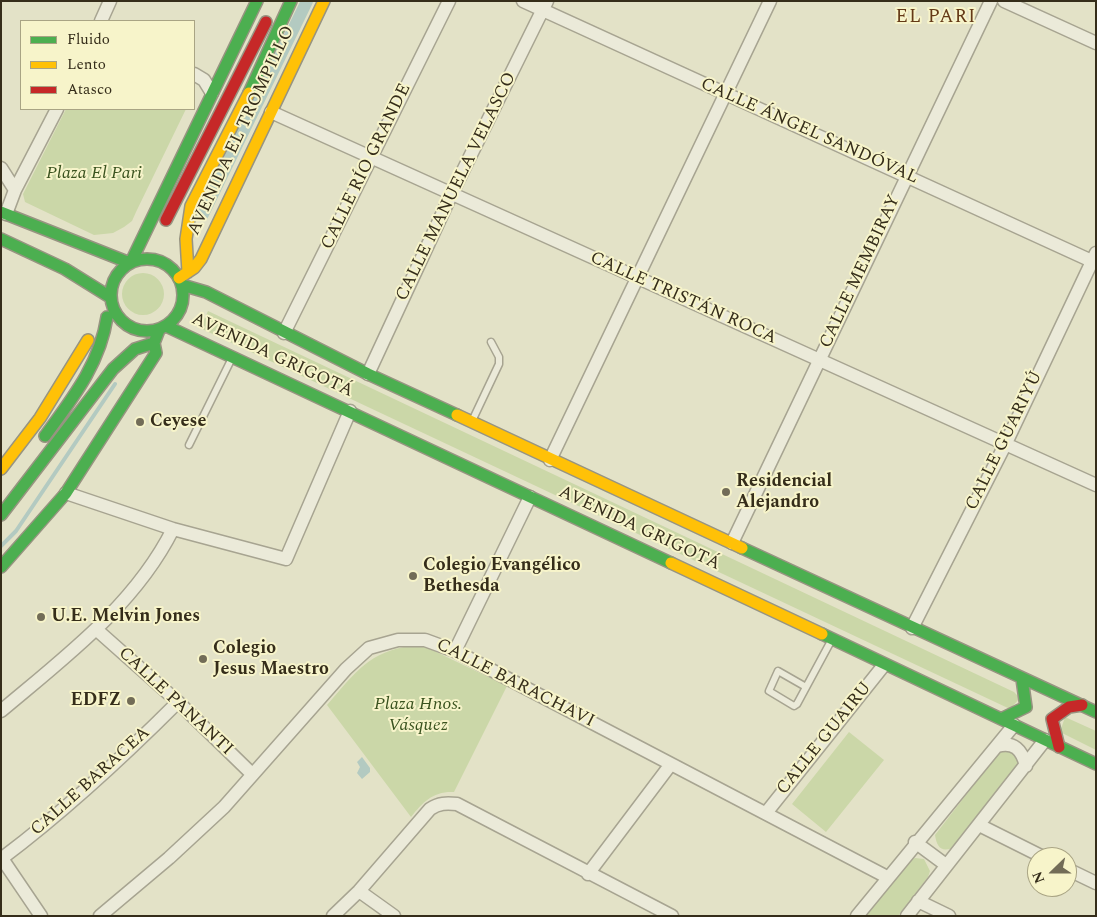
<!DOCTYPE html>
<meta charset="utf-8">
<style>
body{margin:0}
#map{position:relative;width:1097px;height:917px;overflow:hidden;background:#e3e2c7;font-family:Spectral,serif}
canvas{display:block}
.frame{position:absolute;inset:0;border:2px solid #352d1a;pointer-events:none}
.legend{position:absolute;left:20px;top:20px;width:175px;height:90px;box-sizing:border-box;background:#f7f4ca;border:1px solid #a9a484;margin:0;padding:6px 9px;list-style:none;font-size:15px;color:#352d1a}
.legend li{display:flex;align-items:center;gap:10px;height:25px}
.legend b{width:25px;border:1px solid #a9a484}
.north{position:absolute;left:1027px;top:847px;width:50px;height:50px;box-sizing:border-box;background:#f7f4ca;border:1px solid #a9a484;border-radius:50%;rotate:248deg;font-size:14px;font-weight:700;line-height:20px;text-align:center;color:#352d1a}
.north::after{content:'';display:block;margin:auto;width:18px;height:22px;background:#726c57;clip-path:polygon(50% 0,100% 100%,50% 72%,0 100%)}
</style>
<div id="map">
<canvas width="1097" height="917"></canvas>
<div class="frame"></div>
<ul class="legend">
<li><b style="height:6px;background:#4caf50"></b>Fluido</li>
<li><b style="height:6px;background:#ffc107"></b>Lento</li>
<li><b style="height:6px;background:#c62828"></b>Atasco</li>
</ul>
<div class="north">N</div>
</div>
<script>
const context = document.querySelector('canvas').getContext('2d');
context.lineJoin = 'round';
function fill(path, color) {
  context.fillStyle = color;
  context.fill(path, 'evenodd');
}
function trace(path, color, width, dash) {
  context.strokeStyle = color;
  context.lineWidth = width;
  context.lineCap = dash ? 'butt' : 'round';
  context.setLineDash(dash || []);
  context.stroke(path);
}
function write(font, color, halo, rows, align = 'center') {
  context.font = font + ' Spectral,serif';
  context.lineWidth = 4;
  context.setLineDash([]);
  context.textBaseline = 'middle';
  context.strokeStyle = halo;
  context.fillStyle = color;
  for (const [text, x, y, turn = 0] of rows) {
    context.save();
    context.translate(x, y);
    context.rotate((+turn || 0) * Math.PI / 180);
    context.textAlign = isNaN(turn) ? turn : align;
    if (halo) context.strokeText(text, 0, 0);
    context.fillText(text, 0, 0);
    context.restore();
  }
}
fill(new Path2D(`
 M66,109H186L136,212L132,221L124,227L113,233L94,235L25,202L23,194Z
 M122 294a21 21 0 1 1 42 0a21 21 0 1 1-42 0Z
 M208,311L1014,692L1020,698L1010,709L200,328Z
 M404,647H426L507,686L454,792C433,791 423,802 411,817L327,705C351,678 366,654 404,647Z
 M1065,717L1096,731V750L1060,732Z
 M849,732L884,760L826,832L792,804Z
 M1012,750L1021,762L955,847C942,853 937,848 935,835L1000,751Z
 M915,858L924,859L930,871L928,877L898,916H866L910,861Z`), '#cbd7a8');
fill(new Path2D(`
 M362,757L370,768V772L362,779L357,773L360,767L357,762Z`), '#b3cac1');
trace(new Path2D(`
 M1,546L16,531L115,384`), '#b3cac1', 4);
trace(new Path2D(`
 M203,214L307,1`), '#b3cac1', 12);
const lane = new Path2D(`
 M473,419L499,364V357L491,342
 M189,445L231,360
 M806,687L778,671L769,691L794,706L797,704L831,641`);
const street = new Path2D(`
 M523,1L1096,263
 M1004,1L1096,43
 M101,21L110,1
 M194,74L204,80L212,93
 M271,112L1096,485
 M1,168L15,190
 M6,214L15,190L57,109
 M284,333L449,1
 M368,374L452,193L547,1
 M550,460L770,1
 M66,493L173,529L286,559L350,411
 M732,543L991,1
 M912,628L1006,443L1096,253
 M97,630L178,702L252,774
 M455,651L530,497
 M1,711C65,657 135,605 173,529
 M997,746C1014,741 1022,750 1026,766
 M766,813L884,665
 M979,825L1043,857
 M915,842L946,865
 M1,857L41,916
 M1,859C65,811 122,758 178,702
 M1067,869L1096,883
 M588,874L671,764
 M359,891L394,916
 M918,901L949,916
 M100,916L169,858L224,807L346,669L369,648L398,640H425L455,651L887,877
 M333,916L359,891L430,809C439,803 446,803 457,804L672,916
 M857,916L1014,725
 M907,916L1045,740`);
const fast = new Path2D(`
 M249,93L291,1
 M1,212L130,263
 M1,239L65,269L110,297
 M111 295a36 36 0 1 1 72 0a36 36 0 1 1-72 0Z
 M131,262L257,1
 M182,285L206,292L368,374L457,415
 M166,326L671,563
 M45,436C72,399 100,364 107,317
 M1,515L113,369L135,349L154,343
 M742,548L1096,712
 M1,567L66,493L156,353L154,343L159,330
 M822,634L1096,764
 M1001,719L1026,707L1022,679`);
const slow = new Path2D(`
 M188,272L186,239L191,206L249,93
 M179,278L194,268L201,259L324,1
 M457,415L742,548
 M1,469L40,418L88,340
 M671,563L822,634`);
const jam = new Path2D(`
 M166,220L266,22
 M1059,747L1052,719L1069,707L1082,705`);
trace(lane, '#a7a491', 9);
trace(street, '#a7a491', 15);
trace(fast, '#979481', 14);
trace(slow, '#979481', 14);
trace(jam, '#979481', 14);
trace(lane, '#ebead9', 6);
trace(street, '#ebead9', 12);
trace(fast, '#4caf50', 11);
trace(slow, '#ffc107', 11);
trace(jam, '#c62828', 11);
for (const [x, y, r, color] of [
 [140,422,5,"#726c57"],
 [726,492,5,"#726c57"],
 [413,576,5,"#726c57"],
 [41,617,5,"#726c57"],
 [203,659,5,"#726c57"],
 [131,701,5,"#726c57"]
]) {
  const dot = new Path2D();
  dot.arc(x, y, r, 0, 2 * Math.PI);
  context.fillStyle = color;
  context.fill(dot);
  trace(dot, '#f7f4ca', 2);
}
write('18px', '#352d1a', '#f7f4ca', [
 ["AVENIDA EL TROMPILLO",242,131,-65],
 ["CALLE ÁNGEL SANDÓVAL",809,132,24],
 ["CALLE RÍO GRANDE",367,167,-64],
 ["CALLE MANUELA VELASCO",457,187,-64],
 ["CALLE MEMBIRAY",861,272,-65],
 ["CALLE TRISTÁN ROCA",683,299,24],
 ["AVENIDA GRIGOTÁ",272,356,25],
 ["CALLE GUARIYÚ",1005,441,-64],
 ["AVENIDA GRIGOTÁ",639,529,25],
 ["CALLE BARACHAVI",515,684,27],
 ["CALLE PANANTI",175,702,43],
 ["CALLE GUAIRU",825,739,-51],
 ["CALLE BARACEA",91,782,-42]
]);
write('italic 18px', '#3a531f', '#f7f4ca', [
 ["Plaza El Pari",94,174],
 ["Plaza Hnos.",418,705],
 ["Vásquez",418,726]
]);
write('bold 18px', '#352d1a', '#f7f4ca', [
 ["Ceyese",150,422],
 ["Residencial",736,482],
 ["Alejandro",736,503],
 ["Colegio Evangélico",423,566],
 ["Bethesda",423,587],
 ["U.E. Melvin Jones",51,617],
 ["Colegio",213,649],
 ["Jesus Maestro",213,670],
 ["EDFZ",121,701,"right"]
], 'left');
context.letterSpacing = '1px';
write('19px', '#643917', '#f7f4ca', [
 ["EL PARI",936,18]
]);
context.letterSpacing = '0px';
</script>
